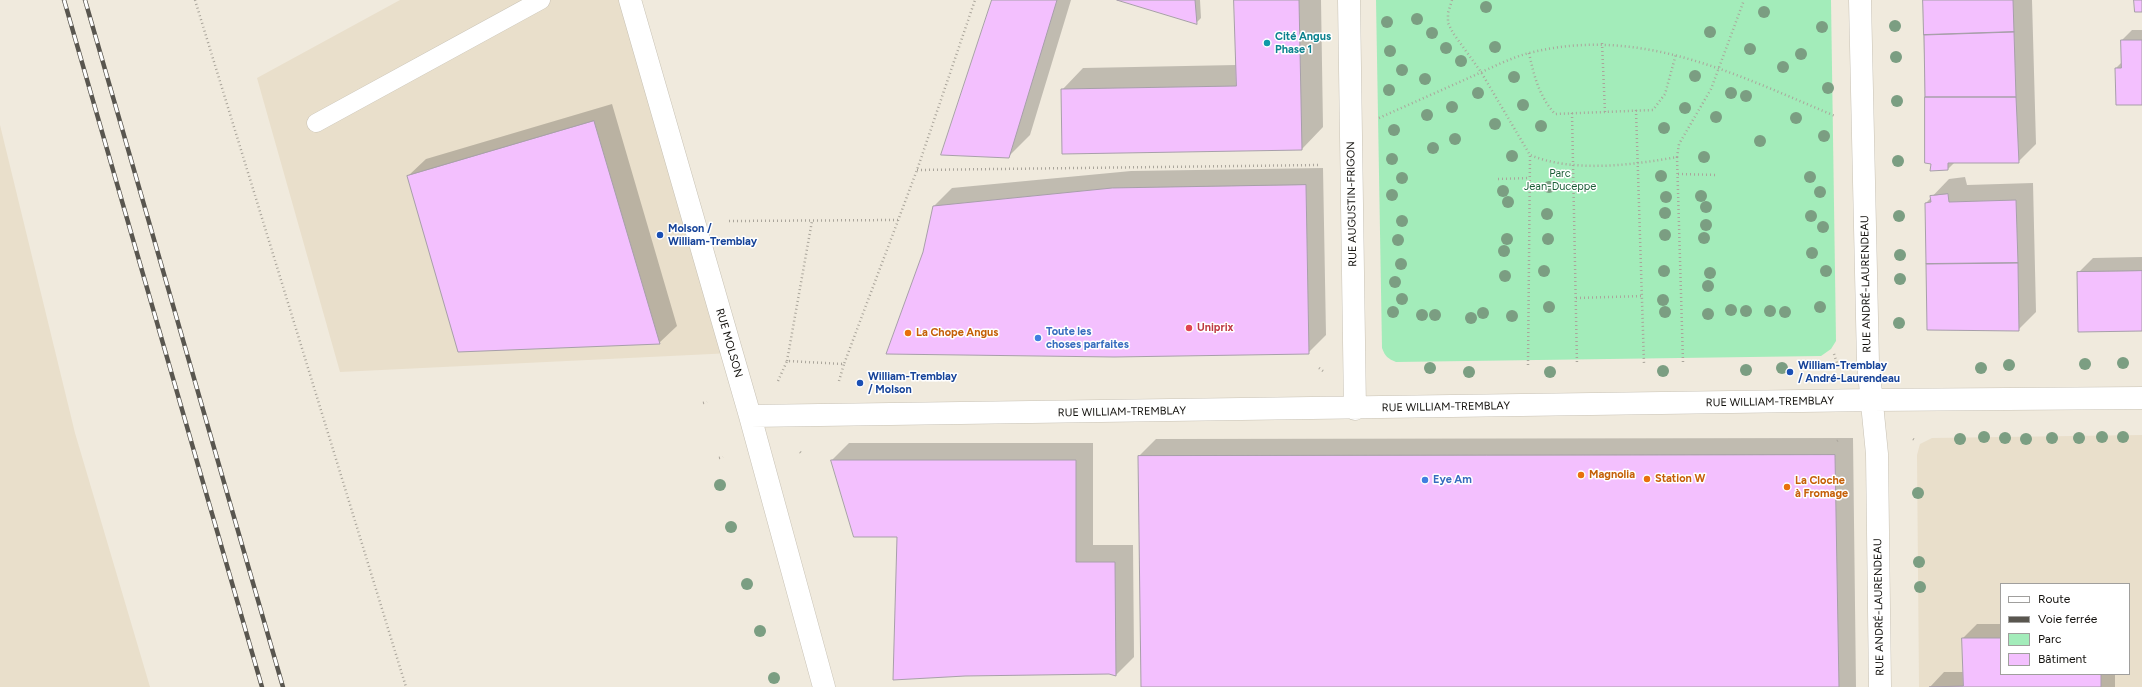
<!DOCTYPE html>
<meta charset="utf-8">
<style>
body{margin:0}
#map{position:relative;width:2142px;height:687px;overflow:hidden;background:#f0eadd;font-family:Figtree,sans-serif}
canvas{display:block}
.legend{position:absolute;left:2000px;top:583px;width:130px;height:92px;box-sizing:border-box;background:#fff;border:1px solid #a09f9d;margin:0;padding:5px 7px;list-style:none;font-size:12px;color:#110f0b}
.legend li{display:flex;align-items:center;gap:8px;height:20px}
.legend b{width:20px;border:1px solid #a09f9d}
</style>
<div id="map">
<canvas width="2142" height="687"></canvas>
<ul class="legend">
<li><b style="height:5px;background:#fff"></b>Route</li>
<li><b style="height:5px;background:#59564f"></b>Voie ferrée</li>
<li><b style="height:11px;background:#a3ecba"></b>Parc</li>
<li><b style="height:11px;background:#f3c0fe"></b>Bâtiment</li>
</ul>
</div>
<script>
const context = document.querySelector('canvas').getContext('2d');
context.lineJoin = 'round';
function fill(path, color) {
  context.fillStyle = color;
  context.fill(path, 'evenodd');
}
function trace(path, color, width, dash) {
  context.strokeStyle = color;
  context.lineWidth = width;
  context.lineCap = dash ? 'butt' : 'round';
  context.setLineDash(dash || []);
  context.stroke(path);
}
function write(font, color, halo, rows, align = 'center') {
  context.font = font + ' Figtree,sans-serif';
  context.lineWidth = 3;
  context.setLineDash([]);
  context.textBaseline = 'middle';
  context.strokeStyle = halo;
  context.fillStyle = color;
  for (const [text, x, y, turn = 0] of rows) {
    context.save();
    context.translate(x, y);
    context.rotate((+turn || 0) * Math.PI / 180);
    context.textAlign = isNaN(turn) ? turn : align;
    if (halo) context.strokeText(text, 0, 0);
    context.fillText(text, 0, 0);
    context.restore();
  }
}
fill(new Path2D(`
 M400,0H630L732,353L340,372L257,78Z
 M0,125L75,433L150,687H0Z
 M2142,435V687H1919L1917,455L1920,444L1932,438ZM2001,584H2129V674H2001Z`), '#e9dfcb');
fill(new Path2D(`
 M1376,0H1831L1836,341L1831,349L1821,356L1396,362C1388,359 1385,356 1382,348Z`), '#a3ecba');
fill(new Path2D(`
 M993,0H1071L1030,135L1008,157Z
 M1121,0H1200L1201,18L1196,23Z
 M1235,0H1321L1323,127L1302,149L1062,90L1083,68L1236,65Z
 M1923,0H2032L2036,144L2018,162H1955L1948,169L1932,170V163L1926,162Z
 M2132,30H2142V104L2116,68L2122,62V40Z
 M612,104L677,326L659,343L408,176L426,159Z
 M1323,168L1326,335L1308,353L934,206L952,188L1131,171Z
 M1965,177L1967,185L2033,183L2036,312L2018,330L1926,203L1949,179Z
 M2142,257V330L2078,273L2093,258Z
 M1853,438L1856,687H1142L1139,456L1156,439Z
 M849,443H1093V545H1133L1134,657L1116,675L1109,673L898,536L832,460Z
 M1977,624H2001V674H2115V687H1930L1944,672H1963V638Z`), '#0003');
const building = new Path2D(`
 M992,0H1057L1009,158L941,155Z
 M1117,0H1195L1197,24Z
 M1234,0H1299L1302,150L1062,154L1061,89L1236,86Z
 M1923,0H2013L2014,32L1924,35Z
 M2134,0H2142V12H2135Z
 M2014,32L2016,97H1925L1924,35Z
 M2121,40H2142V105H2116L2115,68H2121Z
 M1925,97H2016L2019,163H1948V170L1930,171L1931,164L1925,163Z
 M594,121L660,344L458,352L407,176Z
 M1306,185L1309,354L1114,357L886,354L923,252L933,206L1112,188Z
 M1948,194L1949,202L2016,200L2018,263L1926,264L1925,203L1931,202L1930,196Z
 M2018,263L2019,331L1927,330L1926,264Z
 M2142,271V331L2078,332L2077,272Z
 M1835,455L1839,687H1141L1138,456Z
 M831,460H1076V562H1115L1116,676L1109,674L965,676L893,680L897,537H854Z
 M1962,638H2001V674H2101V687H1929L1963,686Z`);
fill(building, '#f3c0fe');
trace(building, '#a79fa9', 1);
const lane = new Path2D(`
 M316,123L541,0`);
const street = new Path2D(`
 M630,0L750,416L824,687
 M1349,0L1355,409
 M1860,0L1868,363L1877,454L1880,687
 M750,416L1872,400L2142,398`);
trace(lane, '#c8c2b5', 19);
trace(street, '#c8c2b5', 23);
trace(new Path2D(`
 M195,0L406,687
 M1452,0L1448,13V23L1453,33L1481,72L1530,155C1573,173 1633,165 1677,157L1679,144L1711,89L1744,0
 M1602,43L1605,112
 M1529,53C1534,76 1539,96 1555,114L1653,110L1665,94L1676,54
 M1636,110L1644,364
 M1572,113L1577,365
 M1379,118C1410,104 1442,90 1473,76C1491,68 1510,58 1529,53C1640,25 1735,74 1835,116
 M1677,157L1683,362
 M917,170L1320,165
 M1678,174L1718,175
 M1498,179L1530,178
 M729,221L898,220
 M1576,298L1642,296
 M1834,354L1837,363
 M787,361L812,221
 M1528,365L1530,155
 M1319,368L1323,371
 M778,381L787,361L844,364L917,170L975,0
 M839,381L844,364
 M703,403L707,402
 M1913,439L1916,441
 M1837,441L1840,439
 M800,452L802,454
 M719,458L723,457`), '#aaa59b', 2.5, [1, 3]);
trace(lane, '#fff', 18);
trace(street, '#fff', 22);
const rail = new Path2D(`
 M64,0L262,687
 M85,0L283,687`);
trace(rail, '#59564f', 4.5);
trace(rail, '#fff', 3, [9]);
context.fillStyle = '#7b9e82';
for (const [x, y] of [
 [1486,7],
 [1764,12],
 [1417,19],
 [1387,22],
 [1895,26],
 [1822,27],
 [1710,32],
 [1432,33],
 [1495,47],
 [1446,48],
 [1750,49],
 [1390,51],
 [1801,54],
 [1896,57],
 [1461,61],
 [1783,67],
 [1402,70],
 [1695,76],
 [1514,77],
 [1425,79],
 [1828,88],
 [1389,90],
 [1478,93],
 [1731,93],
 [1746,96],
 [1897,101],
 [1523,105],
 [1452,107],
 [1685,108],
 [1427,115],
 [1716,117],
 [1796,118],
 [1495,124],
 [1541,126],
 [1664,128],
 [1394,130],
 [1824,136],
 [1455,139],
 [1760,141],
 [1433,148],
 [1512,156],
 [1704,157],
 [1392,159],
 [1898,161],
 [1661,176],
 [1810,177],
 [1402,178],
 [1549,187],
 [1503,191],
 [1820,192],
 [1392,195],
 [1701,196],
 [1666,197],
 [1508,202],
 [1706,207],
 [1665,213],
 [1547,214],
 [1811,216],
 [1899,216],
 [1402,221],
 [1706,225],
 [1823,227],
 [1665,235],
 [1704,238],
 [1507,239],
 [1548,239],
 [1398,240],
 [1504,251],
 [1812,253],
 [1900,255],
 [1401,264],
 [1544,271],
 [1664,271],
 [1826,271],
 [1710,273],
 [1505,276],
 [1900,279],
 [1395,282],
 [1708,286],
 [1402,299],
 [1663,300],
 [1549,307],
 [1820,307],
 [1731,310],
 [1746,311],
 [1770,311],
 [1393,312],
 [1665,312],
 [1785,312],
 [1483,313],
 [1708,314],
 [1422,315],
 [1435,315],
 [1512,316],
 [1471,318],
 [1899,323],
 [2123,363],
 [2085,364],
 [2009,365],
 [1430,368],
 [1782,368],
 [1981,368],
 [1746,370],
 [1663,371],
 [1469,372],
 [1550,372],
 [1984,437],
 [2102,437],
 [2123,437],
 [2005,438],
 [2052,438],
 [2079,438],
 [1960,439],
 [2026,439],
 [720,485],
 [1918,493],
 [731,527],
 [1919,562],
 [747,584],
 [1920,587],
 [760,631],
 [774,678]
]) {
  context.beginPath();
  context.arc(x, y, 6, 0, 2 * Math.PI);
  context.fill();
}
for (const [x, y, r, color] of [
 [1267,43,4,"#0f9aa8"],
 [660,235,4,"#1a4fb4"],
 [1189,328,4,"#e0444e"],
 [908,333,4,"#e8710a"],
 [1038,338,4,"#3f7fe0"],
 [1790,372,4,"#1a4fb4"],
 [860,383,4,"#1a4fb4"],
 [1581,475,4,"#e8710a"],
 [1647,479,4,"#e8710a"],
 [1425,480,4,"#3f7fe0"],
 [1787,487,4,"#e8710a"]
]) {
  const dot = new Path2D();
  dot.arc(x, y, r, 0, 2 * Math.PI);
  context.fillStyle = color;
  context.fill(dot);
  trace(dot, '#fff', 1.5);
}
write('bold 11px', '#0d838f', '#fff', [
 ["Cité Angus",1275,37],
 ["Phase 1",1275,50]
], 'left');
write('11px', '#1c5f38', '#fff', [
 ["Parc",1560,174],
 ["Jean-Duceppe",1560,187]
]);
write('11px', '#110f0b', '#fff', [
 ["RUE AUGUSTIN-FRIGON",1352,204,-91],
 ["RUE ANDRÉ-LAURENDEAU",1866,284,-91],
 ["RUE MOLSON",729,343,74],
 ["RUE WILLIAM-TREMBLAY",1770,402,-1],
 ["RUE WILLIAM-TREMBLAY",1446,407,-1],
 ["RUE WILLIAM-TREMBLAY",1122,412,-1],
 ["RUE ANDRÉ-LAURENDEAU",1879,607,-91]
]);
write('bold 11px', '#164399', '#fff', [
 ["Molson /",668,229],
 ["William-Tremblay",668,242],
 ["William-Tremblay",1798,366],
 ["/ André-Laurendeau",1798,379],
 ["William-Tremblay",868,377],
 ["/ Molson",868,390]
], 'left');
write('bold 11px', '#be3a42', '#fff', [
 ["Uniprix",1197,328]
], 'left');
write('bold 11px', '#366cbe', '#fff', [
 ["Toute les",1046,332],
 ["choses parfaites",1046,345],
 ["Eye Am",1433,480]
], 'left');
write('bold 11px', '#c56008', '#fff', [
 ["La Chope Angus",916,333],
 ["Magnolia",1589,475],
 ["Station W",1655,479],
 ["La Cloche",1795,481],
 ["à Fromage",1795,494]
], 'left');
</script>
